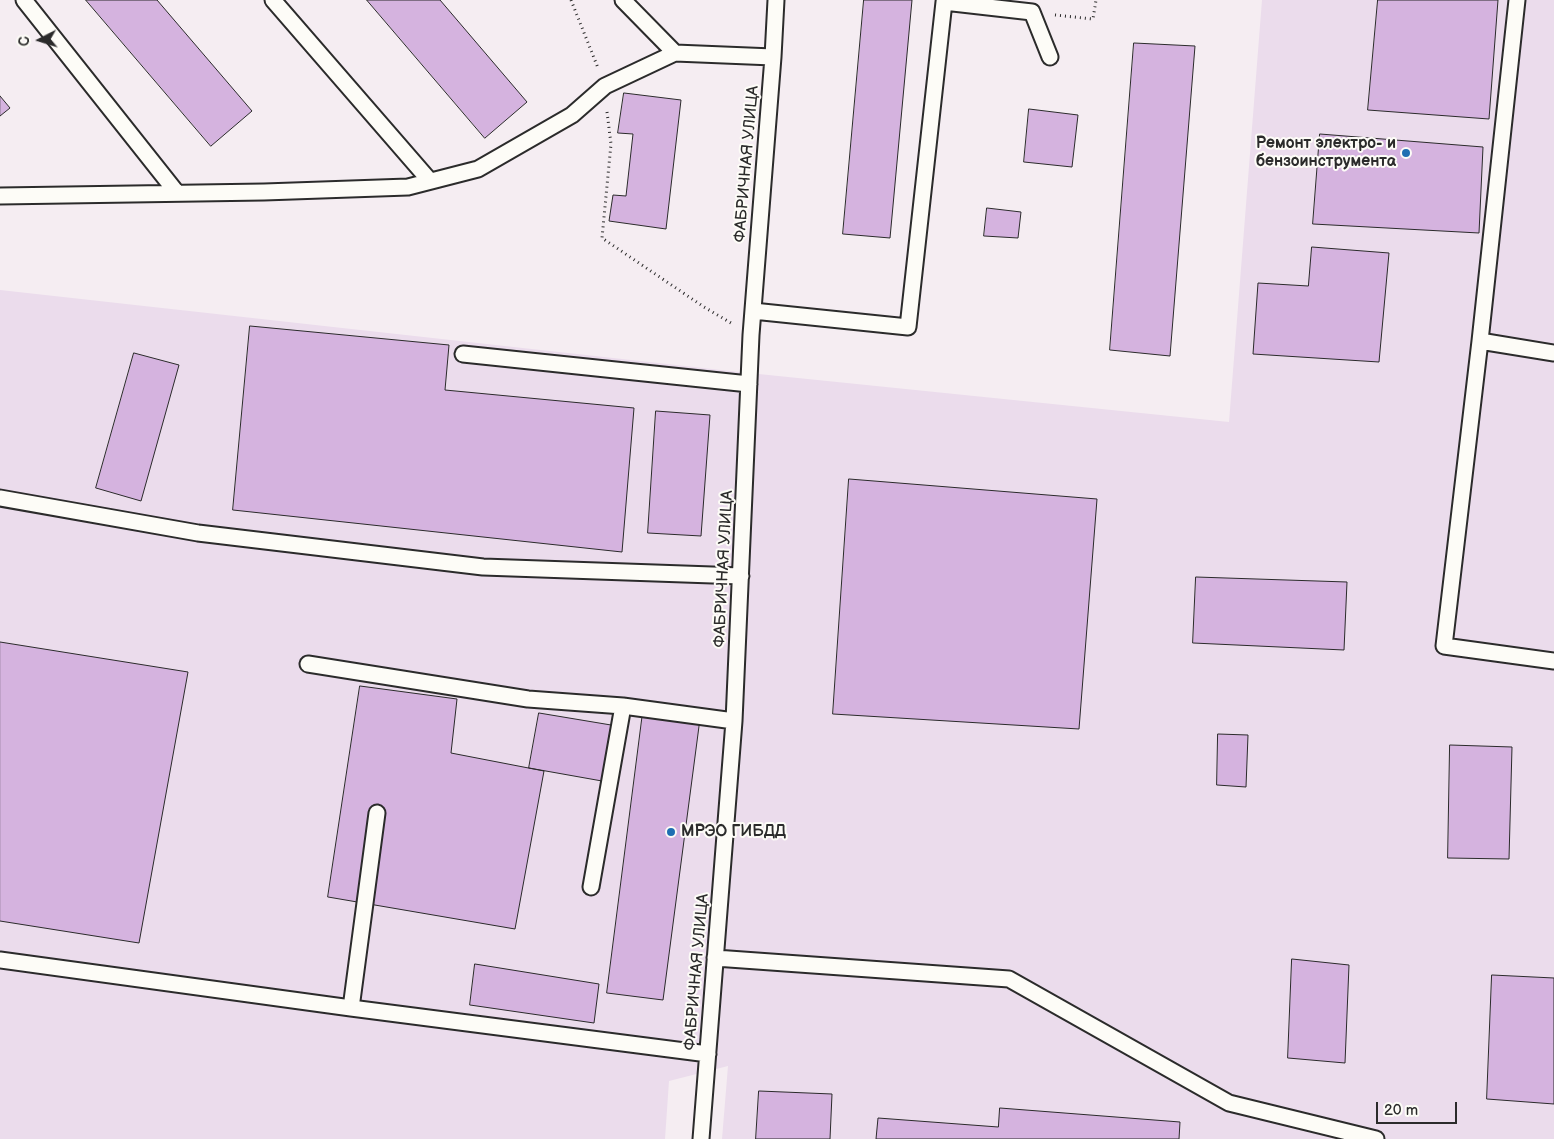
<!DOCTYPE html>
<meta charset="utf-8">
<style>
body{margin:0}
#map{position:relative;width:1554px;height:1139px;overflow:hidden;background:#f5edf2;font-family:"Balsamiq Sans",sans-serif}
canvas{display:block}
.north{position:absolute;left:15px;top:15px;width:50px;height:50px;-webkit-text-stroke:4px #fdfcf7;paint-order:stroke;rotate:265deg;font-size:14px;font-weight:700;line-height:20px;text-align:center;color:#2b2b2b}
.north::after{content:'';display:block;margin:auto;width:18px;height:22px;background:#2b2b2b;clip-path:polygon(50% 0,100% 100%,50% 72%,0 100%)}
.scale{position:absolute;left:1376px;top:1102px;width:81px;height:22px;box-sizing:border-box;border:2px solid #2b2b2b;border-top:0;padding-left:6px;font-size:15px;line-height:18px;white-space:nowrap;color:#2b2b2b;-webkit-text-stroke:4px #fdfcf7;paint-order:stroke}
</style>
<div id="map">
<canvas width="1554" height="1139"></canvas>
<div class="north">С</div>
<div class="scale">20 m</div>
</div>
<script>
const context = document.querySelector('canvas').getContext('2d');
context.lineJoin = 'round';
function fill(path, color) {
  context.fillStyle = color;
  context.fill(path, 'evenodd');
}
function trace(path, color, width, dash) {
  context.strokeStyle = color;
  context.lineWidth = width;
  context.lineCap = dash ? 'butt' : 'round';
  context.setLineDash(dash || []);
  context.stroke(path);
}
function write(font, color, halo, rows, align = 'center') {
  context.font = font + ' "Balsamiq Sans",sans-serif';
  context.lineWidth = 4;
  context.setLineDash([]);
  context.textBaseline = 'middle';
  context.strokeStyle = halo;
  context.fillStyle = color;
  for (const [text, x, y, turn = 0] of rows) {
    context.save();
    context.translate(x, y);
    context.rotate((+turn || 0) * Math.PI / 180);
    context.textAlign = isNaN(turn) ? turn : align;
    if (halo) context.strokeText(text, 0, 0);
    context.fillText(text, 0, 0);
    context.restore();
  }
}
fill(new Path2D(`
 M1262,0H1554V1139H722L728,1066L669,1081L665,1139H0V290L739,372L1229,422Z`), '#ebdcec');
const building = new Path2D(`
 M86,0H157L252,111L211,146Z
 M367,0H440L527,102L485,138Z
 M864,0H912L890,238L843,234Z
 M1378,0H1498L1489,119L1368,110Z
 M1134,43L1195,46L1170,356L1110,350Z
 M624,93L681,100L666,229L609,221L613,195L626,196L633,134L618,133Z
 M0,96L10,108L0,116Z
 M1029,109L1078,115L1072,167L1024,162Z
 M1320,134L1483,147L1479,233L1313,224Z
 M987,208L1021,212L1018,238L984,236Z
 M1312,247L1389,253L1379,362L1253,354L1258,283L1308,286Z
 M250,326L449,345L445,390L634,408L622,552L233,510Z
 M134,353L179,365L141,501L96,488Z
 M656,411L710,415L701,536L648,533Z
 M849,479L1097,499L1079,729L833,714Z
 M1196,577L1347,582L1344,650L1193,643Z
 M0,642L188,672L139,943L0,921Z
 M360,686L457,699L451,753L544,771L515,929L328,897Z
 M644,704L701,711L663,1000L607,993Z
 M539,713L611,725L602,781L529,768Z
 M1218,734L1248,735L1246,787L1217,785Z
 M1450,745L1512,747L1509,859L1448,858Z
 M1292,959L1349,965L1345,1063L1288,1058Z
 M475,964L599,984L594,1023L470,1005Z
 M1492,975L1554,978V1104L1487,1099Z
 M759,1091L832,1094L830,1139H756Z
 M1000,1108L1180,1122L1179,1139H876L878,1118L998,1127Z`);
fill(building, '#d5b3df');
trace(building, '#2b2b2b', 1);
const lane = new Path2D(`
 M24,0L177,193
 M273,0L430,181
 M623,0L675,53
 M1517,0L1480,341L1444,646L1554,661
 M0,196L264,192L408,187L478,169L572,115L605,86L675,53L773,57
 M753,311L908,327L944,2L1032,12L1050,57
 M1480,341L1554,353
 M463,354L749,384
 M0,498L198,533L483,567L741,576
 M308,664L528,699L623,706L734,721
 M591,887L623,706
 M715,958L1009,979L1229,1103L1376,1139
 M0,960L351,1008L708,1054
 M351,1008L377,813
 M701,1139L734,721L751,335L773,57L776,0`);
trace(lane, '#2b2b2b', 19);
trace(new Path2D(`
 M571,0L598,68
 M1055,15L1093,19L1096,0
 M607,112L611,144L602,238L704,307L731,323`), '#2b2b2b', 3, [1, 4]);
trace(lane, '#fdfcf7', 15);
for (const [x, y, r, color] of [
 [1406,153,5,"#1f6fb2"],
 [671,832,5,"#1f6fb2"]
]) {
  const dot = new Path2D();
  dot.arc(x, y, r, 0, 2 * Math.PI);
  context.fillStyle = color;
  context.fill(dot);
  trace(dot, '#fdfcf7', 2);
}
write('bold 16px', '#2b2b2b', '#fdfcf7', [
 ["Ремонт электро- и",1396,144],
 ["бензоинструмента",1396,162],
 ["МРЭО ГИБДД",681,832,"left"]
], 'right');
write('16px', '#2b2b2b', '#fdfcf7', [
 ["ФАБРИЧНАЯ УЛИЦА",747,164,-85],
 ["ФАБРИЧНАЯ УЛИЦА",724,569,-87],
 ["ФАБРИЧНАЯ УЛИЦА",697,972,-85]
]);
</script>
